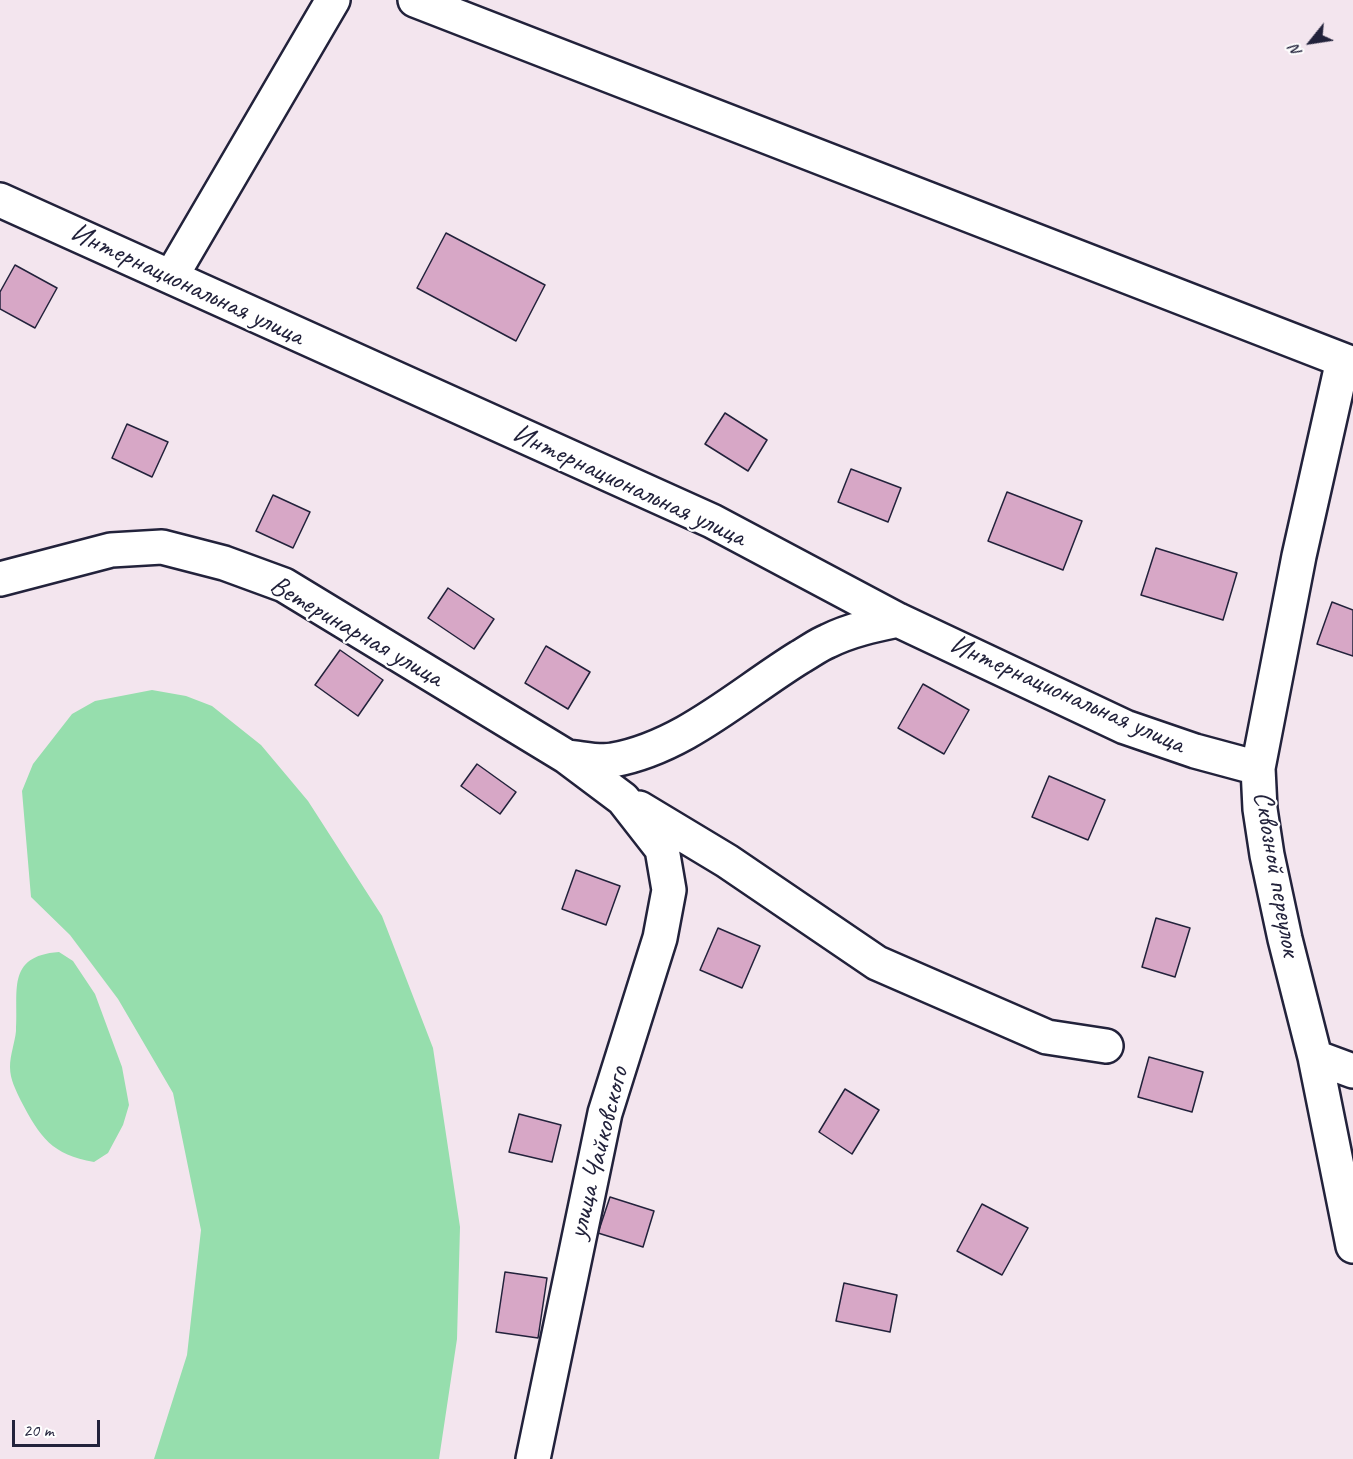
<!DOCTYPE html>
<meta charset="utf-8">
<style>
body{margin:0}
#map{position:relative;width:1353px;height:1459px;overflow:hidden;background:#f3e5ee;font-family:Caveat,sans-serif}
canvas{display:block}
.north{position:absolute;left:1281px;top:12px;width:60px;height:60px;-webkit-text-stroke:4px #fff;paint-order:stroke;rotate:240deg;font-size:16px;font-weight:700;line-height:24px;text-align:center;color:#22223b}
.north::after{content:'';display:block;margin:auto;width:21px;height:27px;background:#22223b;clip-path:polygon(50% 0,100% 100%,50% 72%,0 100%)}
.scale{position:absolute;left:12px;top:1420px;width:88px;height:27px;box-sizing:border-box;border:3px solid #22223b;border-top:0;padding-left:8px;font-size:18px;line-height:21px;white-space:nowrap;color:#22223b;-webkit-text-stroke:4px #fff;paint-order:stroke}
</style>
<div id="map">
<canvas width="1353" height="1459"></canvas>
<div class="north">N</div>
<div class="scale">20 m</div>
</div>
<script>
const context = document.querySelector('canvas').getContext('2d');
context.lineJoin = 'round';
function fill(path, color) {
  context.fillStyle = color;
  context.fill(path, 'evenodd');
}
function trace(path, color, width, dash) {
  context.strokeStyle = color;
  context.lineWidth = width;
  context.lineCap = dash ? 'butt' : 'round';
  context.setLineDash(dash || []);
  context.stroke(path);
}
function write(font, color, halo, rows, align = 'center') {
  context.font = font + ' Caveat,sans-serif';
  context.lineWidth = 4.5;
  context.setLineDash([]);
  context.textBaseline = 'middle';
  context.strokeStyle = halo;
  context.fillStyle = color;
  for (const [text, x, y, turn = 0] of rows) {
    context.save();
    context.translate(x, y);
    context.rotate((+turn || 0) * Math.PI / 180);
    context.textAlign = isNaN(turn) ? turn : align;
    if (halo) context.strokeText(text, 0, 0);
    context.fillText(text, 0, 0);
    context.restore();
  }
}
fill(new Path2D(`
 M152,690L186,696L212,706L261,745L308,801L382,916L433,1048L460,1227L457,1339L439,1459H154L187,1355L201,1230L173,1093L118,999L70,935L31,897L22,791L33,764L72,714L95,701Z
 M59,952L73,961L95,994L122,1067L129,1105L123,1125L108,1153L94,1162C52,1155 40,1137 21,1101C16,1090 10,1080 10,1067C10,1055 15,1042 16,1031C19,992 5,956 59,952Z`), '#96dead');
const building = new Path2D(`
 M446,233L545,285L516,341L417,288Z
 M15,265L57,288L35,328L0,309V292Z
 M725,413L767,440L748,471L705,444Z
 M127,424L168,442L152,477L112,458Z
 M851,469L901,488L888,522L838,502Z
 M1007,492L1082,521L1063,570L988,541Z
 M273,495L310,512L293,548L256,531Z
 M1156,548L1237,573L1223,620L1141,595Z
 M448,588L494,619L474,649L428,618Z
 M1332,602L1353,610V656L1317,644Z
 M546,646L590,672L568,709L525,683Z
 M340,650L383,680L358,716L315,685Z
 M923,684L969,710L944,754L898,728Z
 M477,764L516,792L500,814L461,786Z
 M1049,776L1105,800L1088,840L1032,817Z
 M576,870L620,886L606,925L562,909Z
 M1156,918L1190,928L1175,977L1142,967Z
 M718,928L760,946L742,988L700,970Z
 M1149,1057L1203,1072L1192,1112L1138,1097Z
 M845,1089L879,1110L852,1154L819,1132Z
 M519,1114L561,1125L552,1162L509,1152Z
 M610,1197L654,1211L643,1247L598,1233Z
 M982,1204L1028,1228L1002,1275L957,1251Z
 M505,1272L547,1278L538,1338L496,1332Z
 M844,1283L897,1295L890,1332L836,1321Z`);
fill(building, '#d7a7c6');
trace(building, '#22223b', 1.5);
const minor = new Path2D(`
 M415,0L1353,364
 M0,200L712,521L898,620L1125,727L1195,751L1258,768
 M171,277L333,0
 M1343,360L1299,556L1258,768L1260,809L1267,855L1285,939L1315,1057L1353,1246
 M0,579L111,550L162,547L224,563L284,585L567,757L623,799L662,849L669,890L660,938L605,1113L533,1459
 M567,757C581,758 599,763 613,760C684,747 740,694 800,657C809,652 818,645 828,641C850,630 874,625 898,620
 M639,808L727,861L877,963L1047,1037L1106,1046
 M1315,1057L1353,1071`);
trace(minor, '#22223b', 38);
trace(minor, '#fff', 33);
write('28px', '#22223b', '#fff', [
 ["Интернациональная улица",187,285,25],
 ["Интернациональная улица",629,486,25],
 ["Ветеринарная улица",356,632,30],
 ["Интернациональная улица",1067,695,24],
 ["Сквозной переулок",1276,874,80],
 ["улица Чайковского",599,1153,-76]
]);
</script>
